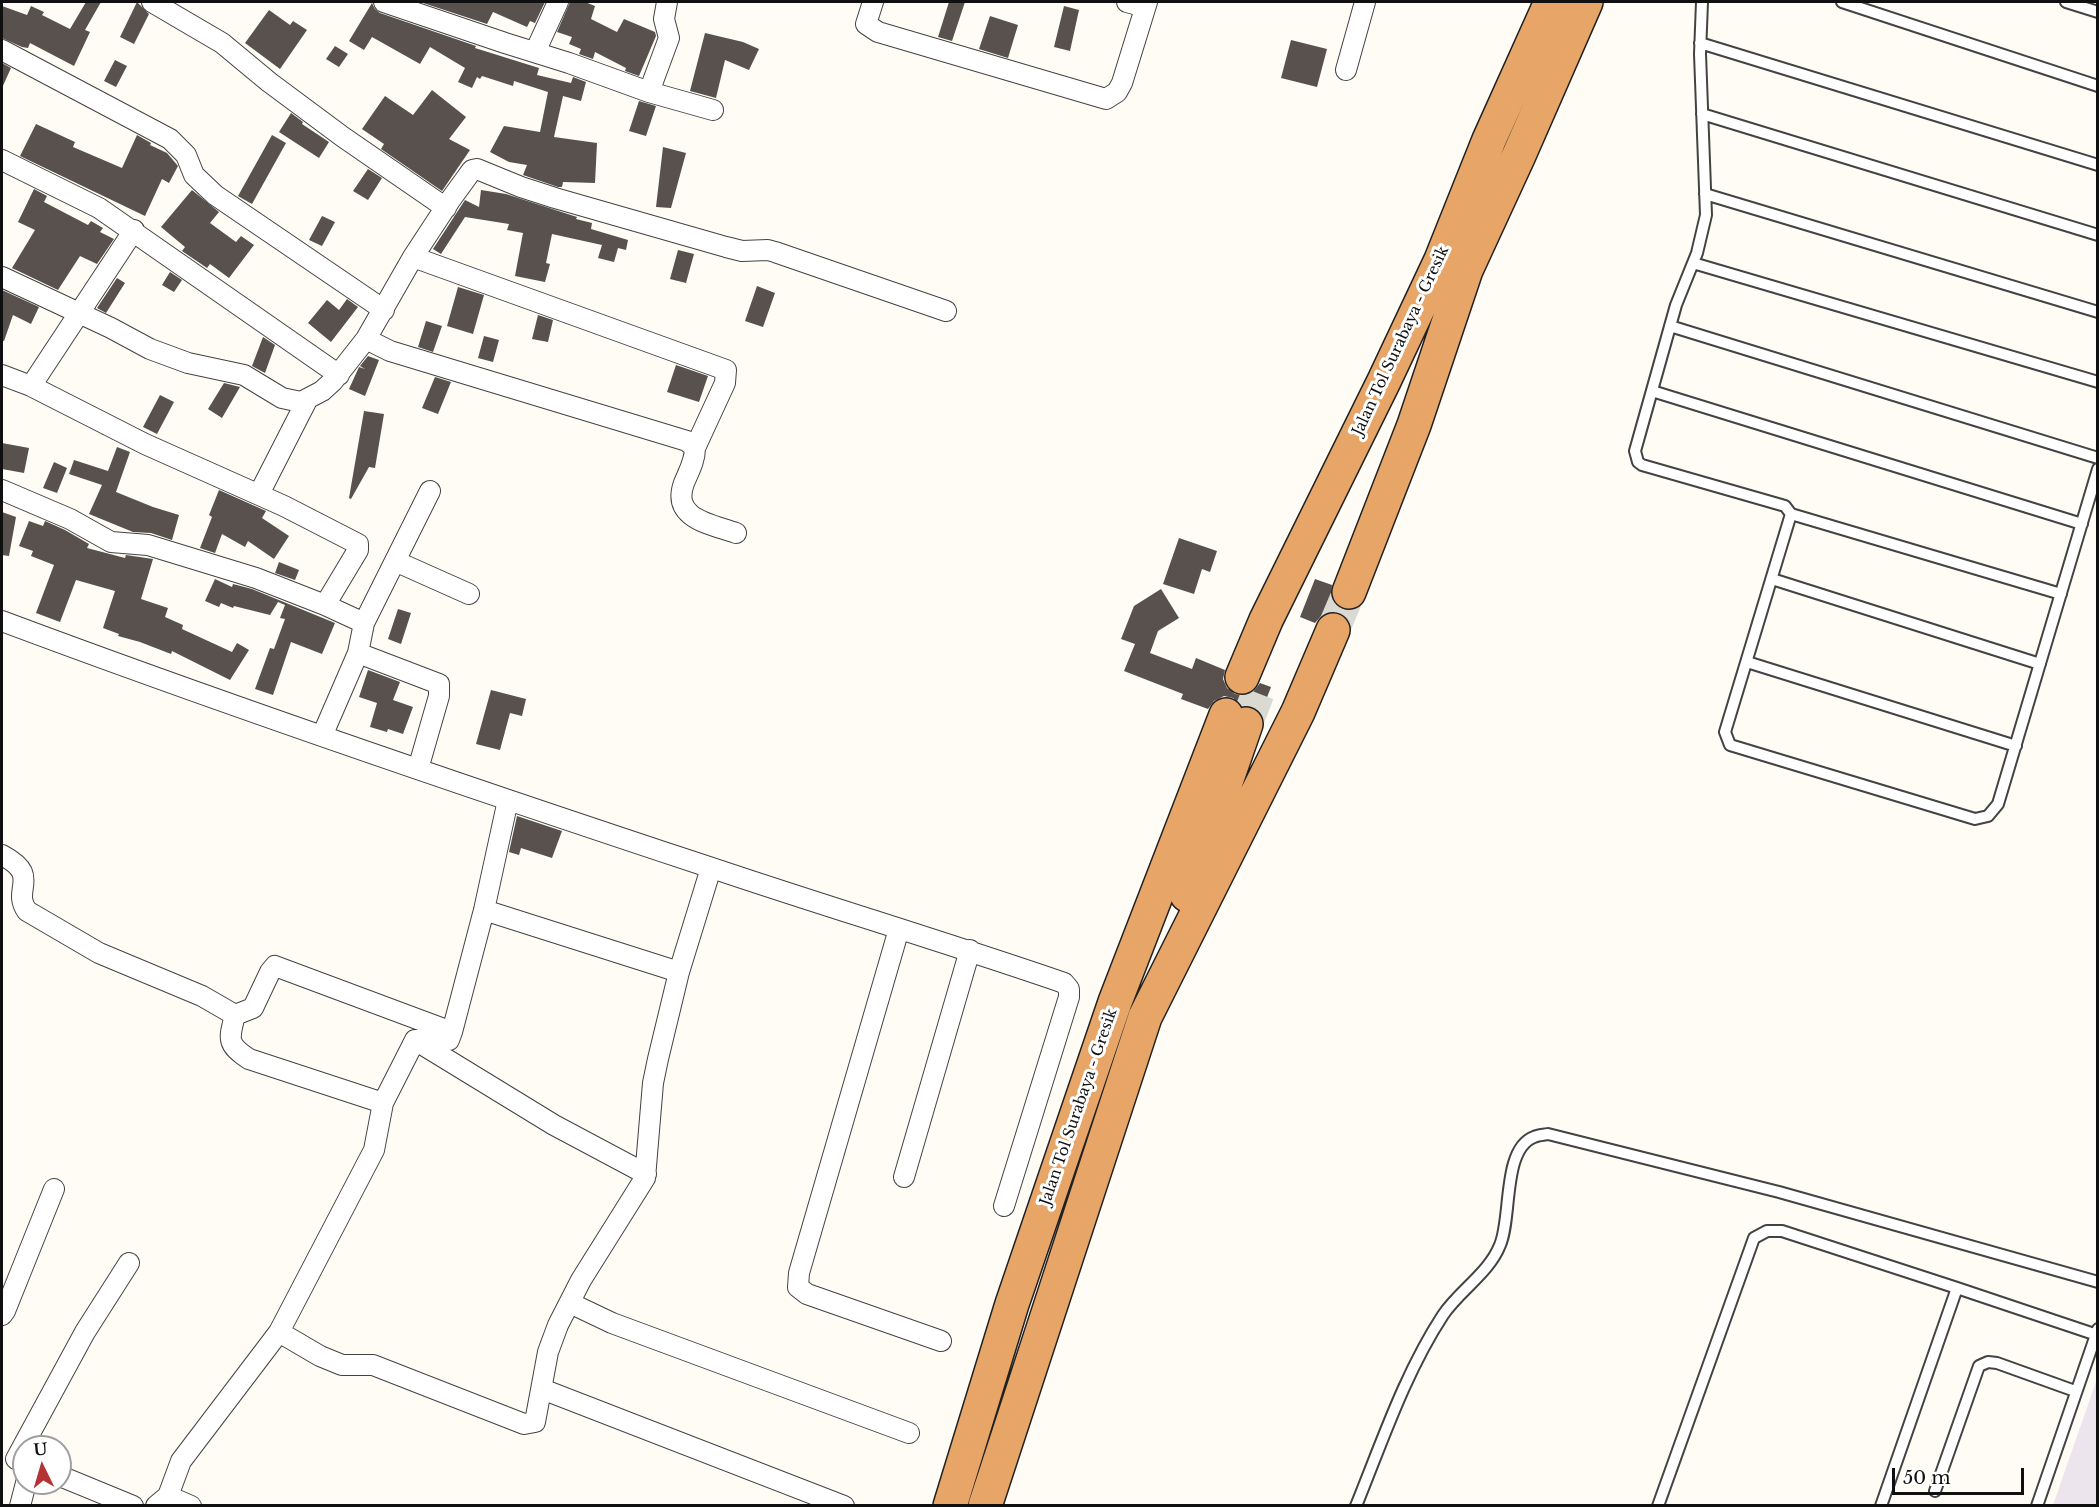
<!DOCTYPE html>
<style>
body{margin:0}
#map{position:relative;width:2099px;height:1507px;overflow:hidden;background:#fefcf4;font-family:"Libre Baskerville",serif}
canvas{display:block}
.frame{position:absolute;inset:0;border:3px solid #101010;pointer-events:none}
.north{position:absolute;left:12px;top:1435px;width:60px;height:60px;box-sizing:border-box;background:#fff;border:2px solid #9f9f9f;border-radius:50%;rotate:355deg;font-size:16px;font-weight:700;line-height:24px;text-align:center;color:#101010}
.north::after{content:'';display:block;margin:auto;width:21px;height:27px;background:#b43336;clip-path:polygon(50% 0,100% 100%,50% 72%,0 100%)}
.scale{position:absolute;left:1892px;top:1468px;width:132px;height:27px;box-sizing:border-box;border:3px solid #101010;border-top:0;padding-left:8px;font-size:18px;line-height:21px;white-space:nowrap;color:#101010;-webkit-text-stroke:4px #fff;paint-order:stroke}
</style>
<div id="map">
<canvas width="2099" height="1507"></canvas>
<div class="frame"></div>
<div class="north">U</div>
<div class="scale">50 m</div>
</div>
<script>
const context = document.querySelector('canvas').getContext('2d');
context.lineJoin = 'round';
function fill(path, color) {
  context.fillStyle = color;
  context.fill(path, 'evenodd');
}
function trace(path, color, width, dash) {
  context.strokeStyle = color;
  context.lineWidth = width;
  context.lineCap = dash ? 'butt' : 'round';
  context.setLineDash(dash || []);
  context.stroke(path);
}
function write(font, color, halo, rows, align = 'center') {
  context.font = font + ' "Libre Baskerville",serif';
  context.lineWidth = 6;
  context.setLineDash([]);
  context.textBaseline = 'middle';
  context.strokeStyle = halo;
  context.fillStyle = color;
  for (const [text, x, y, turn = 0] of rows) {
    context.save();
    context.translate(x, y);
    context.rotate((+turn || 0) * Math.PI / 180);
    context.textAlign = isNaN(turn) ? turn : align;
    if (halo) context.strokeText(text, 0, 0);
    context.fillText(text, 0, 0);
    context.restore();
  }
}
fill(new Path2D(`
 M2097,1379V1505H2053Z`), '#ede5ed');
fill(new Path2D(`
 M86,2H101L85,30L90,32L74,66L30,43L28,48L22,47L2,38V6L27,15L31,6L44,12L42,15L70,29Z
 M137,2L149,14L134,44L120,37Z
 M420,2H545L535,23L530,21L527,27L493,12L487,24Z
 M570,2H585L595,6L591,19L617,32L624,19L655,32L656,36L639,76L625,71L626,68L595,52L593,59L579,54L581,49L569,44L572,37L557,32Z
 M949,2H965L952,41L938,37Z
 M372,3L375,9L380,13L476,46L475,48L539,68L537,75L571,83L573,77L586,82L581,101L563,96L554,137L597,143L595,183L563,182L562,187H558L523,175L527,165L509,162L490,152L504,126L540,132L548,92L514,81L513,86L482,76L480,79L477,77L472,88L458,82L465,68L430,47L420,64L372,37L364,50L349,41Z
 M1064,6L1079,10L1070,51L1054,47Z
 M269,10L290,25L293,21L307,30L280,69L245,43Z
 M990,16L1018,25L1008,58L979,49Z
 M705,33L743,42L759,49L749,70L725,60L716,98L690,91Z
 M1291,40L1327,49L1317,87L1281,78Z
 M335,46L348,54L339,67L326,59Z
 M115,60L127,66L116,87L104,81Z
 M2,63L11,68L2,88Z
 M432,90L466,117L449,139L470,150L442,191L381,149L384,144L362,129L385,96L413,115Z
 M639,101L656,106L646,136L629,131Z
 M291,113L303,122L302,124L329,142L319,158L279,132Z
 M36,124L75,142L73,147L122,168L137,135L151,143L150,145L167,153L178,166L169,183L162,179L145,216L20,156Z
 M272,135L286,143L252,204L238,196Z
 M663,147L686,153L671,208L656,207Z
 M368,169L382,178L368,200L353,191Z
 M34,189L47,196L44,202L88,225L91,221L103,228L100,232L114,239L97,264L80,256L58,290L12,268L35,230L18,222Z
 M192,190L219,212L210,223L236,242L241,236L254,245L229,278L210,264L207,268L182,251L185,247L161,227Z
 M481,190L506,194L577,217L576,219L592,223L591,229L628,240L626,250L618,248L614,262L598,258L602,245L552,234L546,263L550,264L545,282L515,276L523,233L507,230L509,224L465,217L441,254L433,249L465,200L479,207Z
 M322,216L335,222L322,246L309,240Z
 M678,250L694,254L686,283L670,279Z
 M170,272L182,280L174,292L162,285Z
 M117,278L125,283L106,313L97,308Z
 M757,286L775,293L763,327L745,321Z
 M458,287L484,295L473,334L447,326Z
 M2,290L39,307L31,324L13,315L4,341H2Z
 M347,299L358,307L331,342L308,323L327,300L339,310Z
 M538,315L553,320L548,342L532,339Z
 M426,321L442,326L433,352L418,347Z
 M484,336L499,340L493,362L478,358Z
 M263,337L275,345L265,373L252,366Z
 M368,356L379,360L365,396L349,389L359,367L365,369L360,366Z
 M676,365L708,376L699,402L667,392Z
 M435,377L451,382L438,414L422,408Z
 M224,383L240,387L222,418L208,409Z
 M160,395L174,402L157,434L143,427Z
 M364,411L384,414L375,468L369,467L351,499L349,498Z
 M2,443L29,448L24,473L2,469Z
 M117,447L130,452L116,492L153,507L179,515L172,540L151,533L133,532L89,514L102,485L69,474L74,460L108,471Z
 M54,462L67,468L57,493L43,488Z
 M219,490L266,511L262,518L289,536L274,559L248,541L245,547L222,534L215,553L200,548L212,517L209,515Z
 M2,512L16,517L9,556L2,555Z
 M29,521L43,526L45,521L65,530L89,544L87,548L125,558L126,555L153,559L141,599L168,608L165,617L183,625L182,629L232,652L237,643L249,650L230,680L172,651L171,654L140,642L118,636L119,634L103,628L115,591L76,580L60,622L36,613L54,565L31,556L33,551L19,546Z
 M1179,538L1217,551L1210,572L1202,569L1194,594L1163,584Z
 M279,562L299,570L295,580L275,573Z
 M215,579L232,587L233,584L252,589L335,623L322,654L291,642L273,695L255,689L270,648L274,649L285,619L280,618L285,605L278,602L270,615L234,606L233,608L221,603L219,607L205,601Z
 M1315,579L1332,585L1331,595L1334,603L1342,609L1351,611L1357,608L1350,624L1348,618L1340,613L1331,611L1322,615L1315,623L1300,617Z
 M1161,589L1179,618L1158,631L1150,653L1192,669L1196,658L1225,670L1223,679L1227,688L1235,694L1245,695L1253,692L1260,683L1271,687L1261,713L1253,707L1242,706L1233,698L1224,696L1214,701L1208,709L1181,699L1183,694L1124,671L1135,644L1121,639L1134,606Z
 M398,609L411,613L401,644L388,639Z
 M368,670L400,682L393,700L413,707L403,734L388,729L387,732L370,727L377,703L359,697Z
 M491,690L526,699L522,716L510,713L500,750L476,744Z
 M517,816L562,831L552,858L521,848L519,855L509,852Z`), '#58514d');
trace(new Path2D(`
 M1333,630L1349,592
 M1246,724L1262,683`), '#dad9d2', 33, [33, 16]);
const service = new Path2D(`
 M1702,2L1700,54L1706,215L1697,253L1676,305L1635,451L1638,462L1642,465L1785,506L1791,514L1725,732L1730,745L1975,819L1988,816L1998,804L2098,469
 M1842,2L2098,86
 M2066,2L2098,12
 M1700,43L2098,165
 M1702,114L2098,235
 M1705,194L2098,312
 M1693,263L2098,382
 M1670,326L2098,458
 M1652,391L2082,524
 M1791,514L2061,594
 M1772,579L2040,664
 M1747,662L2016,746
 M1957,1288L2094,1334
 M1935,1491L1979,1366L1988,1362L1997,1363L2075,1391
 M1356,1506C1382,1442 1405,1373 1443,1315C1459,1291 1489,1273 1500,1245C1512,1218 1502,1149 1534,1137C1538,1135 1543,1135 1548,1134L1779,1192L2098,1282
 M1658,1506L1754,1238L1767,1231H1782L1957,1288L1881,1506
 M2037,1506L2098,1329`);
const minor = new Path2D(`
 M152,2L222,43L269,82L343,137L446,208
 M384,2L505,43L569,63L649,92L713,110
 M873,2L866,24L878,32L1106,99L1117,92L1122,83L1147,2
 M1127,2L1145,7
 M2,50L170,139L186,155L194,175L215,195L384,310
 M535,52L558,2
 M1346,70L1365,2
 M649,92L669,38L664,19L667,2
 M2,160L99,208L339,375
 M413,257L726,370L725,383L695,448
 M2,277L111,328L150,349L188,363L244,375L282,398L301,402L322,391L333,381L366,339L413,257L451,199L467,177L472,170L477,169L521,187L555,198L726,247L742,251L768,250L775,252L946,311
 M366,339L390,351L687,441L695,448C695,461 689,471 684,483C671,519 711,524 736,533
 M2,375L31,386L145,444L284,506L358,544V550L325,605
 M31,386L134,230
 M2,490L70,519L111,542L148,545L256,578L325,605L364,623
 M259,494L307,400
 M395,561L469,594
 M2,621C237,709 476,790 715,869C831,908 948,943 1064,983L1069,989V997L1004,1206
 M358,653L439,684V696L418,769
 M322,736L358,653L364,623L430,491
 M2,855C42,876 11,889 27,911L99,953L202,996L235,1015L253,1008L270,972L275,966L452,1032L449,1040H415
 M484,910L679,972
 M899,929L799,1273L798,1287L807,1294L941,1341
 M235,1015C229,1039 226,1044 249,1059L383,1103
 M452,1032L484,910L508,800
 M415,1040L554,1125L646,1174
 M904,1177L970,950
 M570,1303L612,1323L909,1433
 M2,1315L5,1311L54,1189
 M279,1332L320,1356L342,1365H373L524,1424L535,1422L548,1352L558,1325L581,1280L645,1178L653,1083L658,1059L679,972L711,868
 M542,1389L844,1506
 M16,1459L85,1332L129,1263
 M60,1476L133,1506
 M168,1496L191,1506
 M20,1506L26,1483
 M156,1506L168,1496L181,1461L279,1332L374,1150L383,1103L415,1040`);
const motorway = new Path2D(`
 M1349,592L1414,425L1466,270L1519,155L1586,2
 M1242,677L1266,620L1384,381L1441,260L1489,140L1551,2
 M1187,895L1246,724
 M950,1506L1012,1304L1115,1002L1226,715
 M985,1506L1145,1017L1298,712L1333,630`);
trace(service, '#434343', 14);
trace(minor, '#434343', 22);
trace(motorway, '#212121', 36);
trace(service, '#fff', 10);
trace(minor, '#fff', 20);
trace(motorway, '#e7a668', 33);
write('15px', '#101010', '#fff', [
 ["Jalan Tol Surabaya - Gresik",1401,341,-65],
 ["Jalan Tol Surabaya - Gresik",1079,1107,-71]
]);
</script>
